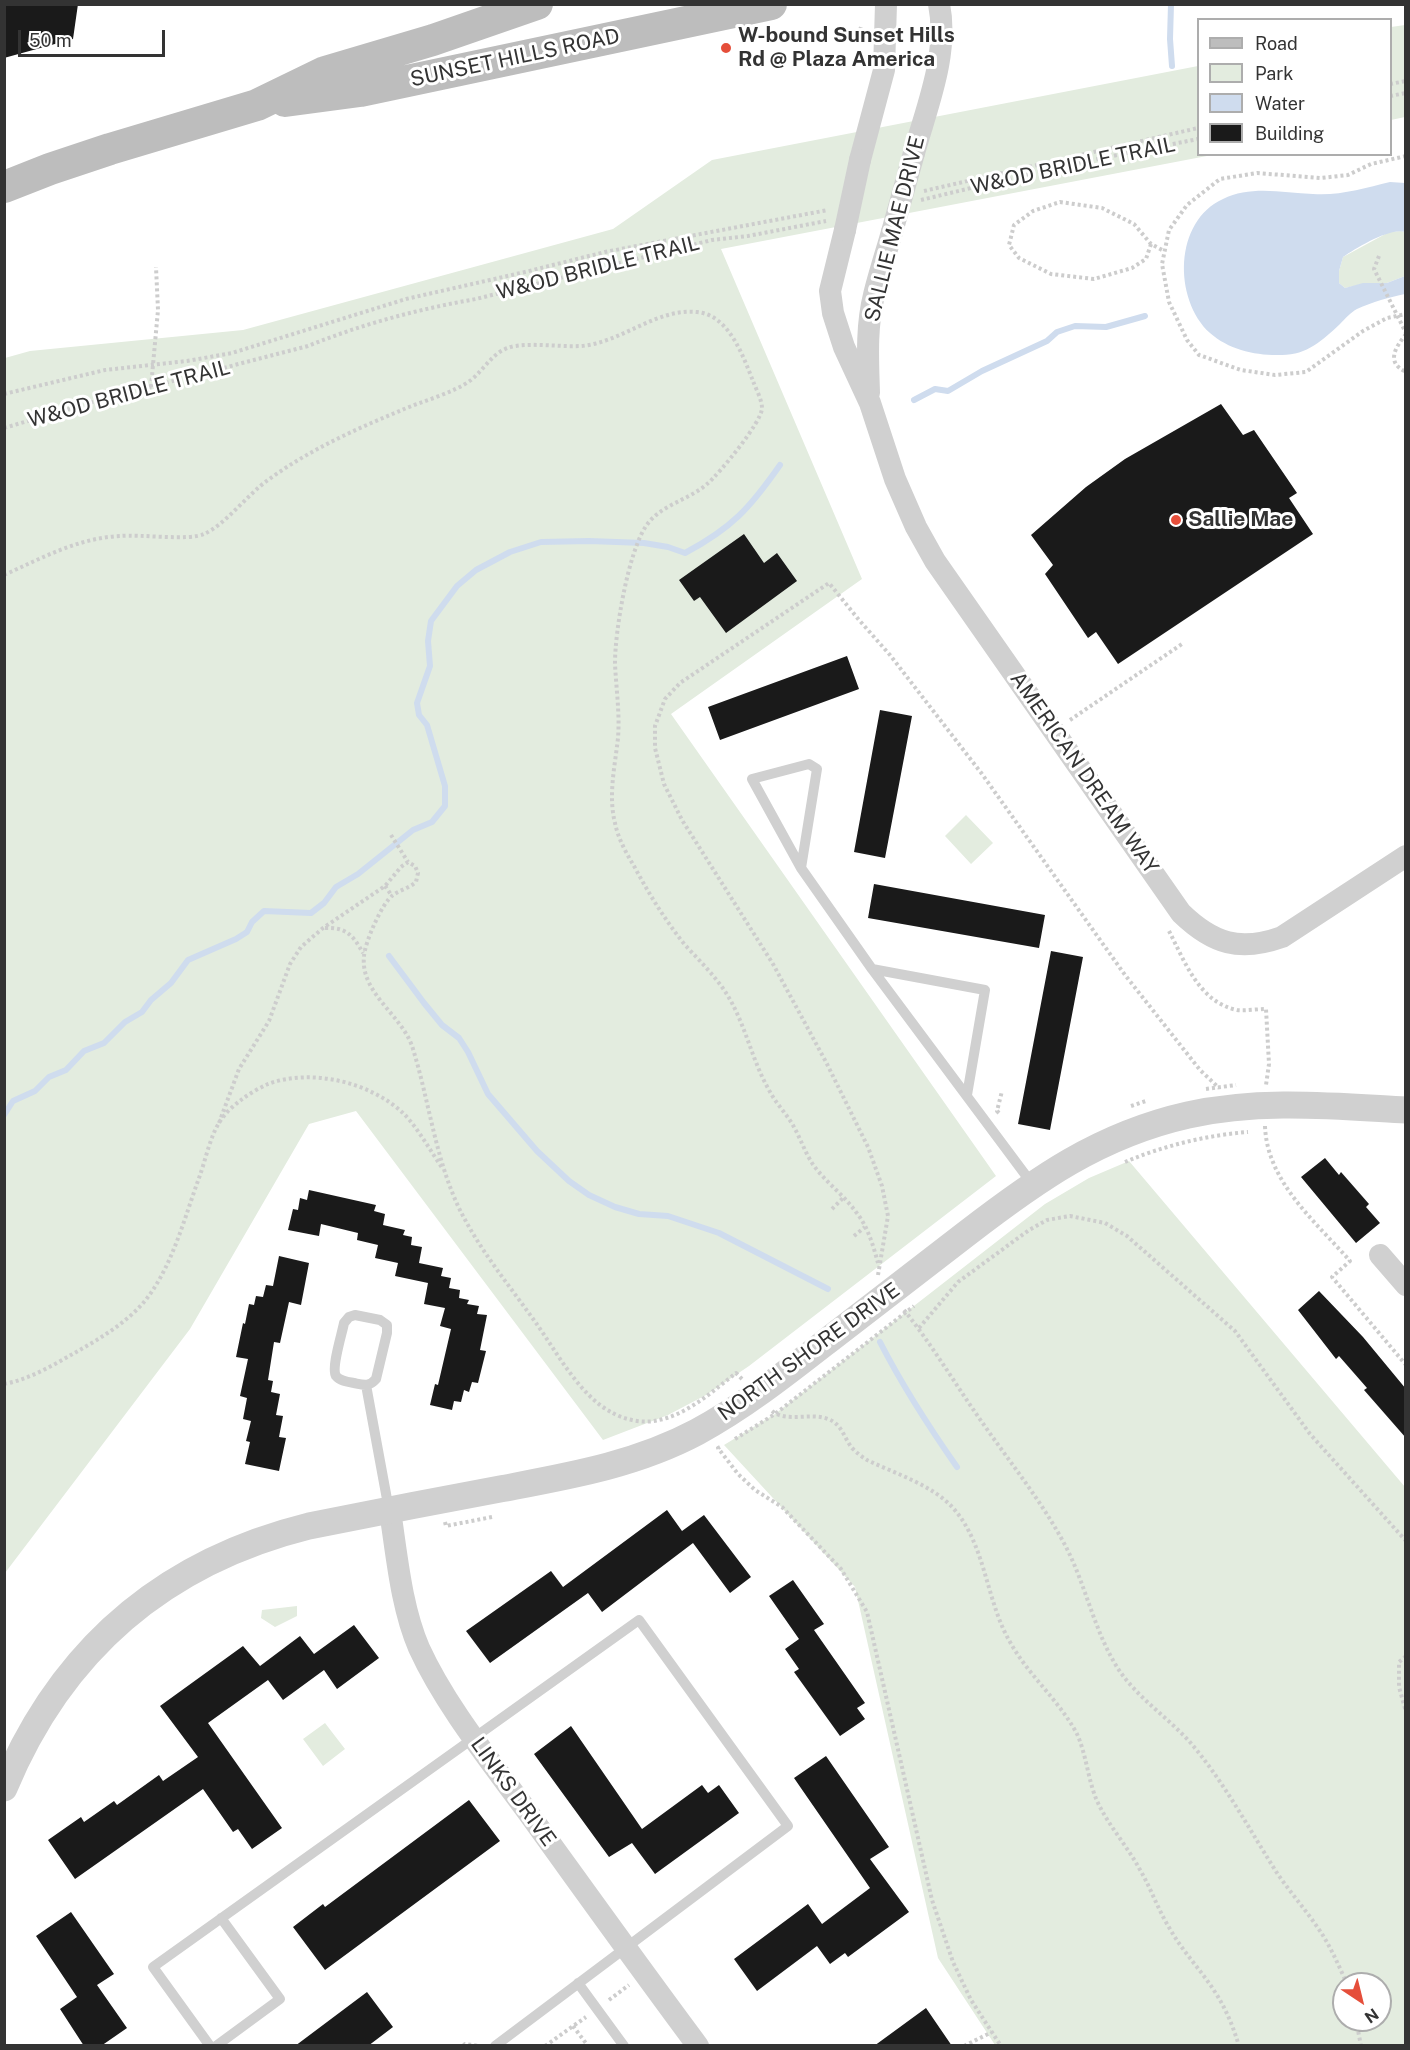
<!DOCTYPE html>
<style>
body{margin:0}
#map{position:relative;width:1410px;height:2050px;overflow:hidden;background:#fff;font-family:"Public Sans",sans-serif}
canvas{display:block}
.frame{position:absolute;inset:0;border:6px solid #333;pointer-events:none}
.legend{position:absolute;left:1197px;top:18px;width:195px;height:138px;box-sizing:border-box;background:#fff;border:2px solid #adadad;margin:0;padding:8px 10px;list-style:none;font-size:18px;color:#333}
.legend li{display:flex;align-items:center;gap:12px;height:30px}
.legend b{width:30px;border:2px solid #adadad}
.north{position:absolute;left:1332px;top:1972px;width:60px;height:60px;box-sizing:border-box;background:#fff;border:2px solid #adadad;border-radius:50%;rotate:145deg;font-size:16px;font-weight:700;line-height:24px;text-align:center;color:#333}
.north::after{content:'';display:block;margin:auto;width:21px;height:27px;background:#e54e3a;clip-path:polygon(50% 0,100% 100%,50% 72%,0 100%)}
.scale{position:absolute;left:18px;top:30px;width:147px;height:27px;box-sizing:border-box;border:3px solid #333;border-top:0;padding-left:8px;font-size:18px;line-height:21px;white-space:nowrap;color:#333;-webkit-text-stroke:4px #fff;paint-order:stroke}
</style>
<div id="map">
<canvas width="1410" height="2050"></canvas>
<div class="frame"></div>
<ul class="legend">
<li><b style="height:8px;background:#bdbdbd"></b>Road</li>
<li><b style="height:16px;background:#e3ecdf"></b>Park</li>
<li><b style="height:16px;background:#cfdcee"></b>Water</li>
<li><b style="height:16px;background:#1a1a1a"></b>Building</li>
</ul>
<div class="north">N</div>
<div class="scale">50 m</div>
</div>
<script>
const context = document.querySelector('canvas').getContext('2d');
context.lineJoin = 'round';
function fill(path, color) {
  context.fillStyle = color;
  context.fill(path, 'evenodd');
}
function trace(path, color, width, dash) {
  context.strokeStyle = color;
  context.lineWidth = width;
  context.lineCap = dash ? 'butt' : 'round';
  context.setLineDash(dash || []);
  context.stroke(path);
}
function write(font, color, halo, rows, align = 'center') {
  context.font = font + ' "Public Sans",sans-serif';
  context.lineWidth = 6;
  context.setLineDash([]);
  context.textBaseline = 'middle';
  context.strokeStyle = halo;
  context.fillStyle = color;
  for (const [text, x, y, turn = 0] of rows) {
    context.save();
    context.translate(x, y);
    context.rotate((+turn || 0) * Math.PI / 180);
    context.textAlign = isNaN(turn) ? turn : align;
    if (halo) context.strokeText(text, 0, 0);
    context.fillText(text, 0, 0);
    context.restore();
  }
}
fill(new Path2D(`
 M1405,25V117L1391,120V27Z
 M1198,66V154L1212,155L721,249L862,579L671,714L996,1176L749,1366L706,1395L668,1415L603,1440L356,1111L309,1124L190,1329L5,1573V358L30,351L243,330L613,229L712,160Z
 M1401,231L1405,232V276L1387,283L1363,284L1345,288L1339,283V271L1343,257L1389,232Z
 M966,815L993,843L971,864L945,836Z
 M1129,1161L1405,1487V2045H995L938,1958L855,1587L724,1445L775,1414L1045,1204L1089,1178ZM1344,1984H1380V2020H1344Z
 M297,1606V1616L275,1627L261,1618L262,1610Z
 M325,1723L345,1749L323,1766L303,1739Z`), '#e3ecdf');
fill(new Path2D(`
 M1390,182L1405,183V232C1391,227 1356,248 1343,257L1339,271V283L1345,288L1363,283H1387L1405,276V294C1390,297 1372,302 1357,309C1351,312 1345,319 1340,324C1323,340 1307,355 1282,355C1257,356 1229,350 1210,333C1173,299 1174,221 1223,199C1251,185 1284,193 1313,194C1339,196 1365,188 1390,182Z`), '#cfdcee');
trace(new Path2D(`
 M1171,4L1170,39L1172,66
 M914,400L935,389L948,391L982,371L1047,341L1057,332L1075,326L1106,327L1145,316
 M389,956L424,1003L442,1025L459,1038L468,1052L488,1094L537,1151L569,1181L589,1195L615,1207L639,1214L668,1216L719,1233L828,1289
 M4,1115L13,1101L35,1091L49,1077L66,1070L84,1051L104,1043L125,1022L142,1012L151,1000L171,983L188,960L236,939L247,932L252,922L264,911L311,913L324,903L336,887L358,874L413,830L432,822L445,806V786L427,725L419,715L417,703L430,666L428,641L431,621L457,586L476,570L510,552L541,542L589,541L644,543L668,547L685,553C732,528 750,508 780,465
 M880,1342C902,1385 929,1427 957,1467`), '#cfdcee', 6);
fill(new Path2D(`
 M4,4H78L73,39L4,58Z
 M1221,404L1243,435L1254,430L1297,493L1289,498L1313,534L1118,664L1096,632L1088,638L1045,574L1053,565L1031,535L1086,487L1125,459Z
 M744,534L764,563L777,553L797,581L726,633L700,597L694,601L679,580Z
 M847,656L859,689L720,740L708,707Z
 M880,710L912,716L885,858L854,852Z
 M874,884L1045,915L1039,948L868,918Z
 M1051,951L1083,957L1050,1130L1018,1124Z
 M1325,1158L1339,1175L1341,1172L1369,1204L1366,1207L1380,1223L1356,1243L1301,1177Z
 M309,1190L376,1205L374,1211L385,1214L383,1225L405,1230L403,1235L412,1237L411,1245L422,1247L419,1263L443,1268L441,1276L451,1278L449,1288L460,1290L459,1298L469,1300L467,1304L479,1306L477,1314L487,1315L480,1350L486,1351L478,1383L472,1382L469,1392L464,1390L461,1402L454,1401L452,1410L430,1405L435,1384L438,1385L451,1329L440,1326L445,1308L424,1304L428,1283L395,1276L398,1263L375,1258L378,1245L357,1240L358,1233L321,1224L319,1236L288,1230L293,1209L298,1210L300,1198L307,1200Z
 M279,1256L309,1263L301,1305L289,1302L280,1343L274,1342L268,1380L273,1381L271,1392L280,1394L276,1415L283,1416L279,1437L286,1438L279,1471L245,1464L250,1442L246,1441L251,1421L243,1419L247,1398L240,1396L248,1359L236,1357L243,1323L245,1324L249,1304L254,1305L256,1296L263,1297L266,1285L273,1286Z
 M1319,1291L1363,1337L1406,1389V1438L1364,1390L1367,1388L1339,1356L1336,1359L1298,1310Z
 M667,1510L682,1531L704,1515L751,1577L730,1593L693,1543L602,1612L588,1593L490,1663L466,1631L551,1571L563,1587Z
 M793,1580L824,1624L814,1630L865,1703L857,1708L865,1719L840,1736L794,1672L799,1669L785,1649L799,1639L769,1596Z
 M354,1625L379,1658L337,1689L324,1670L283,1700L268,1680L208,1723L282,1828L252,1849L238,1829L233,1832L203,1789L75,1879L48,1840L81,1817L84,1822L114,1801L117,1805L159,1775L163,1781L198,1757L160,1706L243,1646L260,1666L300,1636L314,1654Z
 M571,1726L642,1829L702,1785L708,1793L719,1785L739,1813L655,1874L632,1843L609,1857L534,1754Z
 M826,1756L889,1847L870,1859L909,1912L848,1957L845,1953L830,1964L817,1946L757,1991L734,1959L808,1904L822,1924L870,1888L794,1778Z
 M469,1800L500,1841L325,1970L293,1927L323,1904L325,1907Z
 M71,1912L114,1974L97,1985L127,2028L101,2046H84L60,2009L77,1997L36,1936Z
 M367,1992L393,2027L368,2046H295Z
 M926,2008L952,2046H874Z`), '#1a1a1a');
trace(new Path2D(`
 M860,30L861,27
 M1390,84L1406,81
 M1390,96L1406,93
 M1406,156L1371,164L1348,175L1321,178L1257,173L1220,179L1187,205L1169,230L1162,264L1169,302L1187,340L1199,355L1241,370L1275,375L1306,372L1363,331L1387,318L1406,314
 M924,191L1198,128
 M921,200L1067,165L1198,139
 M1151,244L1146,259L1132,268L1094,279L1051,274L1019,258L1009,245L1014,225L1033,211L1060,202L1102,208L1134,224L1151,244L1164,251
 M1379,256L1374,269L1406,333
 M1406,334C1396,347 1385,362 1406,372
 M151,387L158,310L156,267
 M4,394L105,370L187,361L232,353L406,299L525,272L605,252L828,210
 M4,428L96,401L308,346C362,324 419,309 476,299L712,240L748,236L826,221
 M4,575C42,558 78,538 120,536C140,534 189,541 204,534C225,525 248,494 268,480C309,450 356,429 402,410C422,401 454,393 471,380C487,367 493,350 515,346C536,343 559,347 581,346C621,343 656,308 697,312C729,315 743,356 753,381C756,389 762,400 762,408C762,422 719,474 707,484C689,500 660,505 646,526C628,553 615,631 615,663C616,688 620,713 618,738C615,766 608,795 615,823C618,838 626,853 634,866C649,894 665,920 685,945C698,959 711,972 722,987C745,1019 750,1057 769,1090C776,1104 788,1115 795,1129C801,1140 805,1152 812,1163C824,1181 843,1194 856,1212C868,1227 873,1245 878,1263
 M1070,720L1182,644
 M391,835L408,862
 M385,886L392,896
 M325,928C346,927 353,935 363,953
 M1169,931C1185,962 1199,1002 1237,1010C1246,1011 1257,1009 1266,1009L1269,1064L1266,1085
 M1131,1106L1146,1101
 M999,1113L997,1111L1002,1091
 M219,1123L239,1069L269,1021L290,964L301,947L323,928L385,886L401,867L408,862L415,866L418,873L416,882C409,888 400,890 393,895C382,903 365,942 364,956C360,994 403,1015 413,1049C429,1101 435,1156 458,1206C478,1248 509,1285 536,1323C556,1351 580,1396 611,1412C624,1420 644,1424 659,1420C688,1414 713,1391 736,1373L742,1379
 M1265,1126C1267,1182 1315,1221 1350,1261L1332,1277L1406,1365
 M1125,1162C1163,1146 1207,1135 1248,1132
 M832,1209L843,1198
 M854,1236L865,1227
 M878,1275L888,1216L882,1186L868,1147L826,1062L773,964L682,820L664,784L655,748V726L665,699L680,683L829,583L859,620L890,655L982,774L1125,975L1200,1070L1219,1088
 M904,1310C933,1346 957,1387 984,1425C1012,1465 1042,1502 1065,1545C1085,1583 1093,1626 1114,1662C1132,1694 1164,1714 1189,1741C1223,1780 1249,1829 1277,1873C1290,1892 1305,1909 1318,1928C1330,1945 1338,1964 1347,1984
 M919,1328L958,1282L1029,1230L1047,1220L1070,1216L1105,1223L1127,1236L1235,1331L1310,1434L1406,1541
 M4,1384C31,1379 55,1364 78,1351C101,1338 127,1322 144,1302C172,1268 184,1219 199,1178C205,1162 210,1137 219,1123C224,1114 233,1106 241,1100C249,1094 259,1088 268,1084C311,1068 371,1082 404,1114C418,1128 431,1152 443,1169
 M772,1411C786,1423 811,1412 828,1419C842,1424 844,1438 852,1448C857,1453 862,1457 867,1460C896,1474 933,1485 954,1509C986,1546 986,1601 1010,1642C1028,1675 1059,1700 1077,1734C1087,1756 1088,1782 1098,1803C1109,1826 1127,1846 1139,1868C1151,1888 1158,1910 1170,1929C1183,1952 1201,1970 1215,1992C1226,2009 1233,2026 1239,2046
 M735,1439L775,1414L914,1306
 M720,1447L718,1448L738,1474L755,1490L782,1507L841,1569L867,1612L932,1900L953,1962L971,2000L1001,2046
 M445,1522L446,1526L492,1517
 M1406,1656L1399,1662V1687L1406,1712
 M609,2000L629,1985
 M1356,2020L1361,2046
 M573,2026L588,2046
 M463,2046L465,2044L480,2046
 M545,2046L586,2017
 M964,2046L992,2032`), '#cdcdcd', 4, [3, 3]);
trace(new Path2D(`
 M801,868L817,769L809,764L752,779L801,868L872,969L1033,1185
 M872,969L985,990L967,1095
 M355,1315L380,1320L387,1325V1333L376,1379C369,1387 364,1385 354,1383C348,1382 340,1381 336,1376C331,1368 342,1334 344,1323L349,1317Z
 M366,1385L389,1510
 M578,1983L624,2046
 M210,2046L153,1967L639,1620L788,1826L495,2046
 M216,2046L280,1999L221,1918`), '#d0d0d0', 10);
trace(new Path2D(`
 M914,153C927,106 949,54 939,4
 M860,160L884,70L886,4
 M845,230L830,291L833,313L844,347L870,403L895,479L916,527L935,561L1181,913C1213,944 1240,952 1282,937L1406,856
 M869,393C868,360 866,327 874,295C879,274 886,253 892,232
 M1380,1255L1406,1285
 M390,1511C397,1556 401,1606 419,1648C444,1703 488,1758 524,1807C582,1887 639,1967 698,2046`), '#d0d0d0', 22);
trace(new Path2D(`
 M4,1788C62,1649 164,1562 309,1526C373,1513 436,1501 500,1489C568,1476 635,1465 697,1432C743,1407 785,1374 826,1342C873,1306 919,1270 966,1234C1036,1180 1099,1135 1188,1115C1260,1099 1332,1106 1406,1110`), '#d0d0d0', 27);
trace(new Path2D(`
 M285,101L360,91L771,4
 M4,187L50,169L110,149L257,105L325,72L433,40L537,4`), '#bdbdbd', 32);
trace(new Path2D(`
 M1206,1089L1236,1085`), '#cdcdcd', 4, [3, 3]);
trace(new Path2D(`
 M845,230L860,160
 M892,232L914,153`), '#d0d0d0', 22);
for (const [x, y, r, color] of [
 [726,48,6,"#e54e3a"],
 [1176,520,6,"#e54e3a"]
]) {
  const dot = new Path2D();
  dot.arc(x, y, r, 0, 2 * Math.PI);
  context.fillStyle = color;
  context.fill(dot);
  trace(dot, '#fff', 2);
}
write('bold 21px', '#333', '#fff', [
 ["W-bound Sunset Hills",738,36],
 ["Rd @ Plaza America",738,60],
 ["Sallie Mae",1188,520]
], 'left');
write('21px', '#333', '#fff', [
 ["SUNSET HILLS ROAD",515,58,-12],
 ["W&OD BRIDLE TRAIL",1073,166,-12],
 ["SALLIE MAE DRIVE",895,229,-76],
 ["W&OD BRIDLE TRAIL",598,268,-14],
 ["W&OD BRIDLE TRAIL",129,394,-15],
 ["AMERICAN DREAM WAY",1084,773,55],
 ["NORTH SHORE DRIVE",809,1352,-36],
 ["LINKS DRIVE",513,1792,54]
]);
</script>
